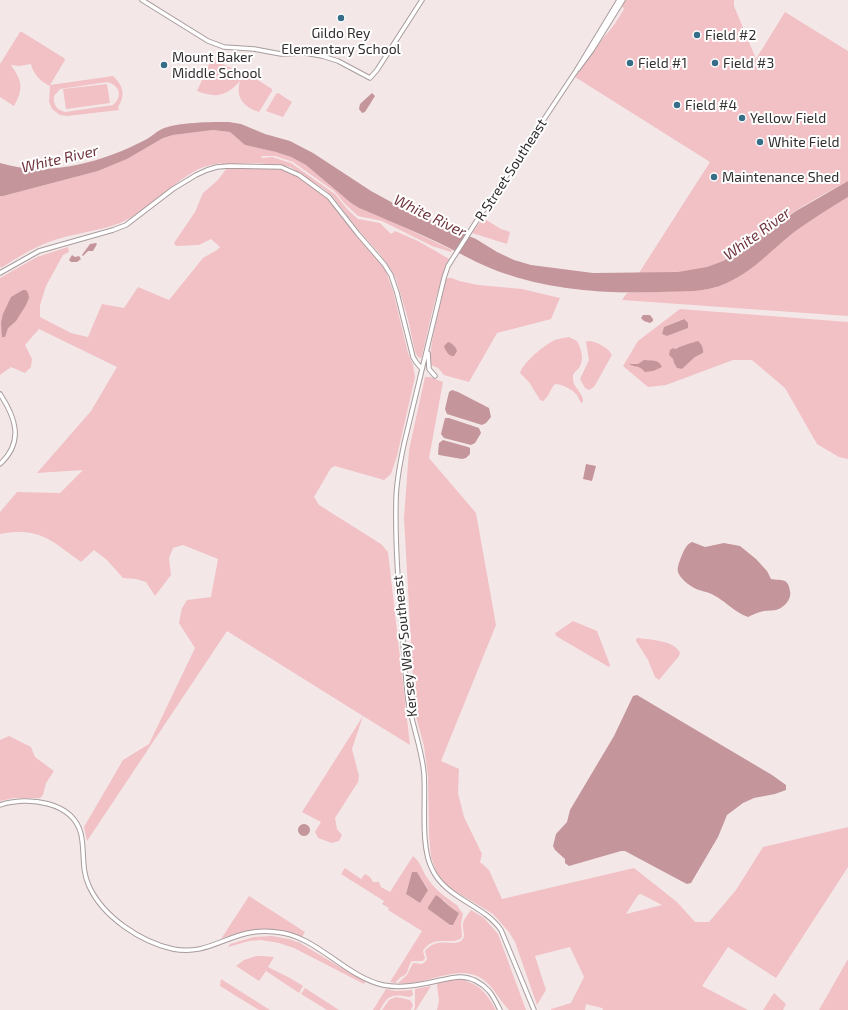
<!DOCTYPE html>
<style>
body{margin:0}
canvas{display:block;background:#f4e7e8}
</style>
<canvas width="848" height="1010"></canvas>
<script>
const context = document.querySelector('canvas').getContext('2d');
context.lineJoin = 'round';
function fill(path, color) {
  context.fillStyle = color;
  context.fill(path, 'evenodd');
}
function trace(path, color, width, dash) {
  context.strokeStyle = color;
  context.lineWidth = width;
  context.lineCap = dash ? 'butt' : 'round';
  context.setLineDash(dash || []);
  context.stroke(path);
}
function write(font, color, halo, rows, align = 'center') {
  context.font = font + ' "Exo 2",sans-serif';
  context.lineWidth = 4;
  context.setLineDash([]);
  context.textBaseline = 'middle';
  context.strokeStyle = halo;
  context.fillStyle = color;
  for (const [text, x, y, turn = 0] of rows) {
    context.save();
    context.translate(x, y);
    context.rotate((+turn || 0) * Math.PI / 180);
    context.textAlign = isNaN(turn) ? turn : align;
    if (halo) context.strokeText(text, 0, 0);
    context.fillText(text, 0, 0);
    context.restore();
  }
}
fill(new Path2D(`
 M625,0H734V6L756,59L785,12L848,51V181C824,194 799,207 777,224C754,240 734,259 707,267C685,274 662,273 639,273L710,162L575,77L603,38C612,29 618,19 624,9L622,6Z
 M20,32H22L64,58L65,60L50,85L113,76C123,85 126,95 118,107L119,110L67,116L60,115L52,109L49,102L50,86C41,82 33,74 31,64L19,66L11,65C22,81 24,88 14,106L0,97V64ZM107,82C120,85 123,97 113,105L65,112C57,110 53,105 54,96L60,89Z
 M213,59L243,74L245,72L272,89V91L259,112C244,107 235,98 240,81C226,97 215,98 197,91L211,60Z
 M107,84L110,103L66,109L63,89Z
 M278,93L292,102L283,117L266,111L276,94Z
 M213,130L230,132L245,145L276,152L291,157L306,165L351,203L359,208L391,221L452,250L451,252L432,246L382,221L358,216L346,205L334,191L293,162L275,156H262L261,158L272,157L291,163L335,194L348,210L358,219L380,223L391,234L395,231L418,241L451,260C435,289 430,324 422,356L421,358L418,357L415,352L408,319L396,279L392,271L379,253L361,233L332,196L324,189L290,167L259,163L222,164L221,163C212,165 203,166 195,171C168,186 148,211 120,223C97,232 72,233 49,242C32,248 17,258 1,268L0,266V196H3L98,171L127,159L163,138L173,135Z
 M266,168L286,170L305,181L321,193L327,198L355,234L385,269L393,291L408,353L413,365L415,377L397,456L391,474L384,480L335,466L331,468L314,497L319,505L381,544L388,552L410,745L363,716L352,749L359,776L358,782L335,818L337,829L342,835L339,841L332,843L318,838L315,832L321,822L302,812L363,716L227,631L87,841L84,827L123,760L149,744L195,648L179,623L182,608L187,600L211,597L218,559L183,545L173,548L169,558L171,575L155,596L146,582L136,579L123,578L107,560L94,550L81,562C50,540 40,527 0,534V512L17,492L60,493L83,470L37,473L91,411L117,367L39,329L25,345L32,359L31,367L25,373L11,367L0,375V278L37,257L68,247L69,252L63,255L46,286L40,305V317L71,333L88,337L102,304L124,308L138,287L169,300L203,258L217,250L220,247L211,239L199,245L176,246L174,243L195,212L203,193L218,180L226,169Z
 M848,197V316L622,300L627,293L701,290L714,288L725,284L737,278L797,230L824,211Z
 M483,218L501,229L510,232L507,244L472,233Z
 M446,278H452L459,281L478,285L522,289L560,298L551,319L497,333L469,382L444,375L438,368L431,365L430,357L432,341Z
 M680,309L848,322V459L839,457L817,444L785,388L752,360H733L666,385L648,387L623,366L638,341ZM683,319L688,328L667,336L662,334L664,327ZM695,342L700,343L703,349V353L695,357L682,369L677,368L674,363L673,359L669,355L673,348L676,349C680,345 689,345 695,342Z
 M569,337L577,341C581,349 585,359 579,368C576,371 572,374 573,379C573,388 584,393 583,402L581,403C579,400 578,396 576,394C572,389 561,384 555,384C550,389 549,397 543,401L540,400L529,382L520,373C522,364 542,347 551,342C556,339 563,338 569,337Z
 M588,341C596,341 609,348 612,355L594,387L589,390L585,388L580,379L589,360L586,342Z
 M425,377H430L443,382L429,458L476,513L496,625L441,761L459,769L458,793L464,817L482,854L480,862L489,870L502,899L634,868L677,902L695,922H709L736,890L763,847L848,827V867L776,978L728,947L702,986L748,1010H603L602,1008L586,1004L585,1010H551V1009L571,1003L584,977L570,947L535,956L546,990L537,1005L515,942L509,932L493,914L450,888L438,876L431,857L429,835L428,776L424,746L415,713L404,518L409,450ZM641,894L662,905L626,914L638,895Z
 M573,621L597,631L610,665L609,667L556,636L555,633L557,632Z
 M638,638C650,640 675,640 680,653L679,656L659,680L655,677L648,660L636,641V639Z
 M9,736L31,747L35,757L54,771L46,783L43,795L40,798H14L0,801V740Z
 M413,856C421,862 422,871 428,879C436,891 447,898 458,906V907L463,914L461,923L462,937C453,947 433,933 423,951L425,958L423,961H412C408,965 409,970 406,974C402,977 398,978 396,983L390,982L422,931L388,910L389,908L382,904L384,901L341,874L345,868L361,879L365,874L370,877L373,882H379L381,887L390,892ZM412,872H417L428,889L420,903L406,894ZM444,900L453,910L459,913L451,926L428,909Z
 M249,896L305,932L302,937C270,925 252,927 221,939Z
 M471,910L484,918L498,934L526,1010H509C500,1001 495,989 485,981C460,960 424,988 398,983L407,975L413,963L422,964L425,962L427,959L425,951C438,936 452,947 461,941C467,937 462,930 463,923C464,919 468,914 471,910Z
 M272,936L289,939L300,943L365,982L364,984L294,948L279,943L261,940L249,941L228,947L230,944L254,937Z
 M256,956H263L274,957L268,967L290,978L303,986L299,993L266,971L259,981L236,966L244,960Z
 M848,959V1010H819Z
 M221,979L270,1010H259L220,986Z
 M457,979H466V981C483,987 487,995 496,1010H437L439,1001L437,985L438,983Z
 M431,986L416,1010H414L415,1007V989Z
 M305,988L339,1010H327L301,994Z
 M386,989L396,991L412,990L413,995L410,997C393,994 388,994 380,1010H373Z
 M774,993L786,1004L783,1010H763Z
 M396,997L410,1000L413,1005L411,1010H382L389,1000Z`), '#f1c1c5');
fill(new Path2D(`
 M372,93L375,96L365,112L362,113L359,109L360,104Z
 M229,122L241,124L265,134L290,141L313,153L371,191L402,208L476,239L497,252L514,260L531,265L593,273L678,272L707,267L723,261L736,254L796,211L848,181V197C831,207 814,218 797,230C774,247 754,271 727,283C706,293 682,291 659,292C605,294 551,290 500,272C478,264 458,252 437,242C412,230 385,219 359,208L351,203L306,165L291,157L276,152L245,145L230,132L213,130L173,135L163,138L127,159L98,171L3,196H0V163C48,178 104,162 147,139C152,136 157,131 162,129C177,122 212,122 229,122Z
 M96,243L97,244L93,251H88L83,256L82,255L90,244Z
 M72,255L75,257L79,256L81,259L77,262H71L69,260Z
 M23,290H26L28,293L29,298L26,305L16,321L8,328L5,337H2L1,323L3,314L11,297Z
 M643,315H650L653,319V321L650,323L644,321L641,318Z
 M684,319L688,323V328L667,336L662,334L664,327Z
 M698,341C701,343 704,349 703,353L695,357L682,369L677,368L674,363L673,359L669,355L670,350L673,348L676,349C679,346 692,343 698,341Z
 M448,342C452,343 456,347 457,351L454,356C449,357 445,350 444,346Z
 M644,360C652,361 659,359 662,367L653,371L645,372C638,364 635,368 629,364H638Z
 M452,390L458,392L489,408L491,417L486,423L482,425L447,414L445,409L449,392Z
 M445,418H449L479,428L481,433L475,443L471,445L444,438L441,434Z
 M443,440L468,447L470,448V454L466,458L462,459L439,455L438,454L439,443Z
 M586,464L596,466L592,481L583,479Z
 M692,542L705,547L724,543L740,546L756,559L767,571L771,579C781,581 788,577 790,591C792,599 784,608 776,610C771,611 765,610 760,612C756,613 752,615 748,617C736,613 727,603 717,597C711,593 706,592 699,590C692,588 680,579 678,572C677,568 679,563 680,560C683,553 685,545 692,542Z
 M637,695L772,775L786,785V790L775,794L754,798L743,803L727,815L718,837L691,883L687,884L683,882L625,851H621L569,866L565,863V859L555,850L553,846L556,834L567,822L570,810L614,736L633,696Z
 M298 830a6 6 0 1 1 12 0a6 6 0 1 1-12 0Z
 M412,872H417L428,890L420,903L406,894Z
 M436,895C445,901 450,908 459,913L453,925H450L428,909V907Z`), '#c4959a');
const minor = new Path2D(`
 M142,0L208,41L224,47L254,49L281,54L305,53L322,56L338,61L370,78L377,70L422,0
 M578,69L592,50L623,0
 M0,273L39,251L113,230L126,225L173,189L196,175L207,170L217,167L229,166L281,167L299,175L329,197L358,234L384,264L391,275L397,293L413,357L416,362L422,369
 M428,353L429,369L435,376
 M0,394C16,418 24,442 0,464
 M0,805C27,796 73,801 81,834C85,852 81,869 89,886C103,917 141,942 173,949C203,955 221,939 248,933C257,931 267,931 276,932C316,935 344,976 383,985C403,989 422,984 441,980C447,979 454,977 460,977C471,977 482,983 489,991C494,997 497,1004 500,1010
 M534,1010L501,930C483,904 446,899 432,869C420,846 426,801 424,774C422,749 412,725 408,700C405,676 404,652 402,628C398,585 395,543 396,501C396,482 400,463 404,444L444,278L448,266L481,214L576,71L619,0`);
trace(minor, '#a89c9d', 5.5);
trace(minor, '#fff', 3.5);
for (const [x, y, r, color] of [
 [341,18,4,"#366e88"],
 [697,35,4,"#366e88"],
 [630,63,4,"#366e88"],
 [715,63,4,"#366e88"],
 [164,65,4,"#366e88"],
 [677,105,4,"#366e88"],
 [742,118,4,"#366e88"],
 [760,142,4,"#366e88"],
 [714,177,4,"#366e88"]
]) {
  const dot = new Path2D();
  dot.arc(x, y, r, 0, 2 * Math.PI);
  context.fillStyle = color;
  context.fill(dot);
  trace(dot, '#fff', 1.5);
}
write('14px', '#322e2e', '#fff', [
 ["Gildo Rey",341,33,"center"],
 ["Elementary School",341,49,"center"],
 ["Field #2",705,35],
 ["Mount Baker",172,57],
 ["Middle School",172,73],
 ["Field #1",638,63],
 ["Field #3",723,63],
 ["Field #4",685,105],
 ["Yellow Field",750,118],
 ["White Field",768,142],
 ["Maintenance Shed",722,177]
], 'left');
write('14px', '#322e2e', '#fff', [
 ["R Street Southeast",511,170,-57],
 ["Kersey Way Southeast",405,646,-96]
]);
write('italic 15px', '#71353e', '#fff', [
 ["White River",60,159,-13],
 ["White River",430,216,26],
 ["White River",757,234,-36]
]);
</script>
